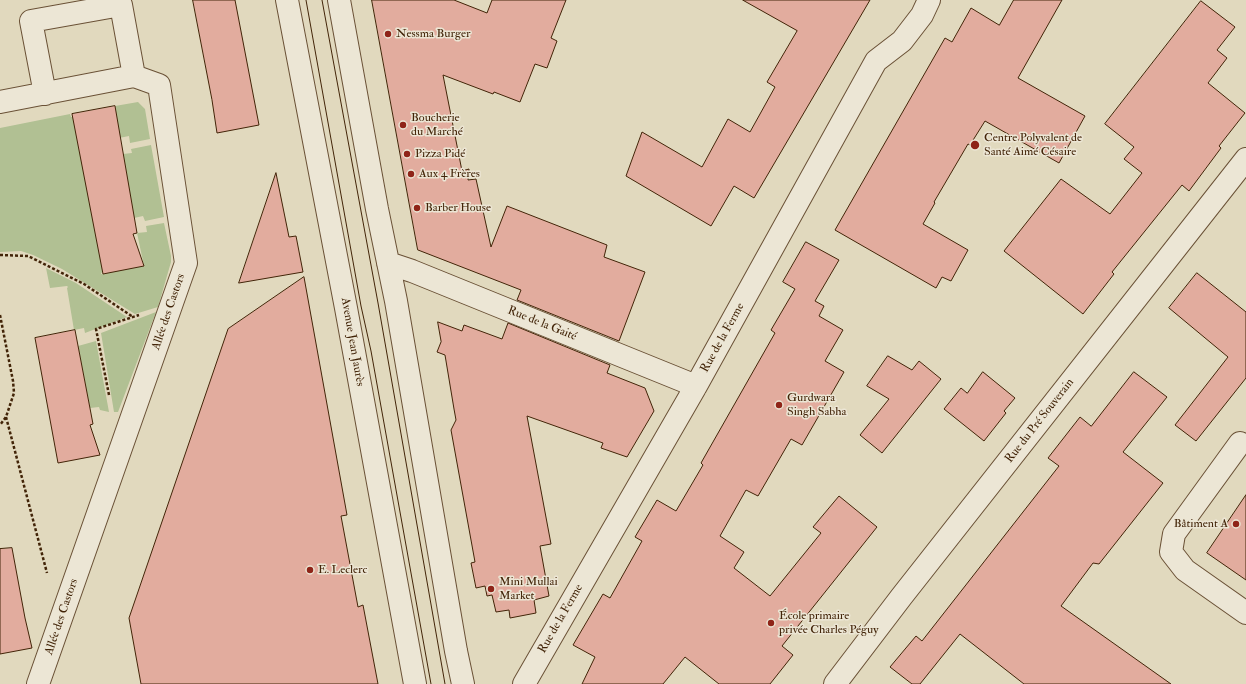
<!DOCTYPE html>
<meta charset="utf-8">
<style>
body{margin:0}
canvas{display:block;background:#e1d9be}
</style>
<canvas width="1246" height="684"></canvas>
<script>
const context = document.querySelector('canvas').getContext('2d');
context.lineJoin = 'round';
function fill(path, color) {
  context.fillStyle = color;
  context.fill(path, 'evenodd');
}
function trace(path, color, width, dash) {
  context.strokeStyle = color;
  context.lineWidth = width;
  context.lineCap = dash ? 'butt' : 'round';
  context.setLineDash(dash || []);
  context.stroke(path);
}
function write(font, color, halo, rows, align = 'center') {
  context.font = font + ' "IM FELL Double Pica",serif';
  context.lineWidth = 3;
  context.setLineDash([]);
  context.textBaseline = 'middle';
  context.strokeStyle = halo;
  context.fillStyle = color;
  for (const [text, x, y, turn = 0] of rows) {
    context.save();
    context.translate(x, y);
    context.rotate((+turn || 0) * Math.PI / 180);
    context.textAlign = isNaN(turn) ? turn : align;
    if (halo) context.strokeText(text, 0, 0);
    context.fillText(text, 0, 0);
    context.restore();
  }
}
fill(new Path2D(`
 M138,102L145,109L150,139L130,143L129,136L119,138L115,106Z
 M70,114L71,117H73L103,272L101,273V274L144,266L137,233L147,232L146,226L164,223L171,256V262L158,307L135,314L62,269L33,255L21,251L0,252V128Z
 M151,145L164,217L145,221L143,216L134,218L123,154L132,153L131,149Z
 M46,268L76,283L127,317L85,333L84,328L74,330L67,288L68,287L67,286L50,288Z
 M156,312L118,412H114L101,333Z
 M96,341L109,412L100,410L99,407L90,408L78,346Z`), '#b1c093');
const building = new Path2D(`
 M193,0H235L259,125L217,133L212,100Z
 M372,0H454L487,13L492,0H566L551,38L557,41L547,68L535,64L520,102L494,92L493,94L443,75L462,171L469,169L468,180L476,179L491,247L507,206L607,245L604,257L645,272L619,341L517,300L521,290L418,250Z
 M743,0H870L754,198L734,186L711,226L626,176L642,132L702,167L728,119L750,132L775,87L767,82L797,31Z
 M1014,0H1062L1018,78L1085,116L1059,163L985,121L970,145L968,144L934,202L935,203L923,224L968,250L951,281L942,277L936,288L835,230L945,38L952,42L971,8L999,25Z
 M1201,1L1235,27L1217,50L1227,58L1208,83L1245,113L1219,146L1221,148L1189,191L1182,185L1112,272L1114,274L1083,314L1004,251L1061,179L1110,214L1142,173L1124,159L1134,147L1105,124Z
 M115,106L137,233L133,234L144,266L103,274L72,114Z
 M276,173L289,237L296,236L303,272L239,283Z
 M806,242L839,260L815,301L824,306L819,316L843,330L825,361L844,372L802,445L791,439L758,496L746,490L720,536L744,552L734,568L770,596L821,533L813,527L839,496L877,527L782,646L793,655L770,684H719L685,657L663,684H582L595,657L573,645L603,594L610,598L642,541L635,537L657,500L676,511L703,465L701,463L775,333L771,330L795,289L783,282Z
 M1197,273L1246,312V378L1196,441L1175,425L1228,357L1169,308Z
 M304,277L347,515L341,516L358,607L363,605L378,684H141L129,618L228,329Z
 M438,322L462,331L464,325L502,339L508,323L610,365L607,373L645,388L654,411L627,457L601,448L603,443L527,416L551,544L540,546L549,596L534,600L536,613L510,618L509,610L496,612L492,595L487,596L485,586L476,588L471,563L475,562L451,430L456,420L454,409L445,355L437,352L441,342Z
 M75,330L93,424L90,425L100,455L58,463L35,338Z
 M888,356L912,370L919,361L941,379L882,453L860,435L889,399L867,386Z
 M983,372L1015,398L1004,411L1006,413L984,441L944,409L961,388L967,393Z
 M1134,372L1167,397L1123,452L1163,483L1099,564L1093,563L1061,606L1171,684H1024L960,634L920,684H912L890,667L916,636L922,641L1059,466L1048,458L1080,417L1091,426Z
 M1246,495V580L1207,553Z
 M12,548L25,618L32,648L0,654V549Z`);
fill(building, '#e2ac9e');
trace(building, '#422408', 1);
const minor = new Path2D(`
 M287,0L346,308L415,684
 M339,0L377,209L396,301L456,651L463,684
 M45,94L31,21L121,5L134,76
 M0,102L134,76L159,85L186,263L38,684
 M388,263L412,271L696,386
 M1240,443L1174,534L1171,552L1185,570L1246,613
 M524,684L696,386L876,61L902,41L922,15L929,0
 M835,684L902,596L1246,159`);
trace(minor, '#6a5136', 24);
trace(new Path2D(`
 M0,255L28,256L84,284L133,317
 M0,315L13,381L14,393L6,417L0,425
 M109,395L96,329L139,315
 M6,417L47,573`), '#422408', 2.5, [3, 2]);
trace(minor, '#ece6d5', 22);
trace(new Path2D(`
 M306,0L361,306L371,351L431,684
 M322,0L378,303L445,684`), '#422408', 1);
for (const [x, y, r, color] of [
 [388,34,4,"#8f2418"],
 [403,125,4,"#8f2418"],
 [975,145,5,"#8f2418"],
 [407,154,4,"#8f2418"],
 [411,174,4,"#8f2418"],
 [417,208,4,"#8f2418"],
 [779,405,4,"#8f2418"],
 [1236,524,4,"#8f2418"],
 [310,570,4,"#8f2418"],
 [491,589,4,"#8f2418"],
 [771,623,4,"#8f2418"]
]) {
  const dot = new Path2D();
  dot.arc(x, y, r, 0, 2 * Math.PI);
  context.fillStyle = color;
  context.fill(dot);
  trace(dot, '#ece6d5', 1.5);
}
write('12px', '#422408', '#ece6d5', [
 ["Nessma Burger",396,34],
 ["Boucherie",411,118],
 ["du Marché",411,132],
 ["Centre Polyvalent de",984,138],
 ["Santé Aimé Césaire",984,152],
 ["Pizza Pidé",415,154],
 ["Aux 4 Frères",419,174],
 ["Barber House",425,208],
 ["Gurdwara",787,398],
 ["Singh Sabha",787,412],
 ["Bâtiment A",1228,524,"right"],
 ["E. Leclerc",318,570],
 ["Mini Mullai",499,582],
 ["Market",499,596],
 ["École primaire",779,616],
 ["privée Charles Péguy",779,630]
], 'left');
write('12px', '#422408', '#ece6d5', [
 ["Allée des Castors",169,312,-71],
 ["Rue de la Gaité",542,324,22],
 ["Rue de la Ferme",723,338,-61],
 ["Avenue Jean Jaurès",352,342,80],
 ["Rue du Pré Souverain",1040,421,-52],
 ["Allée des Castors",62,617,-71],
 ["Rue de la Ferme",561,619,-60]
]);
</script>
